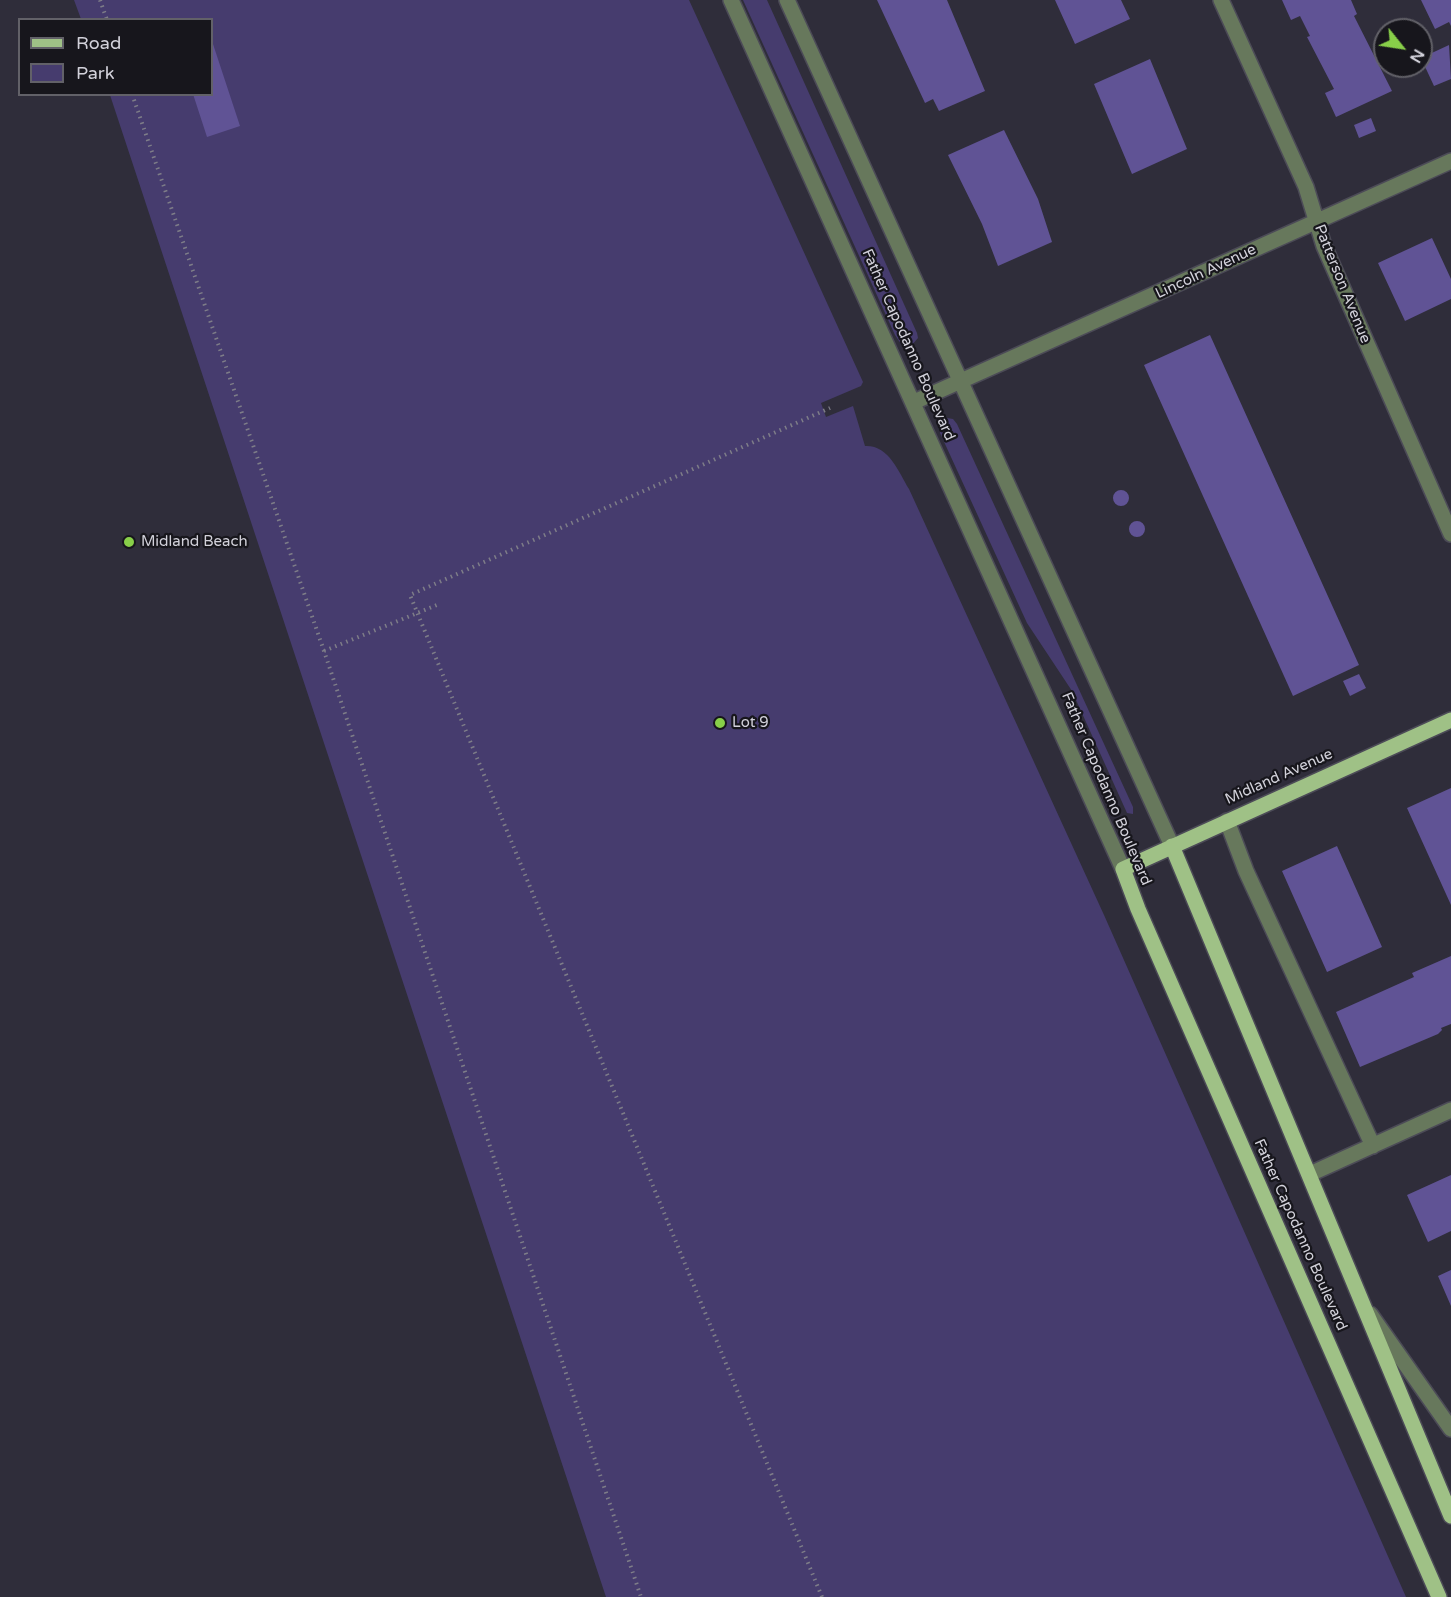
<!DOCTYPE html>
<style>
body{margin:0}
#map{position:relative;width:1451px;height:1597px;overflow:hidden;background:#2f2d3a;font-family:"Varela Round",sans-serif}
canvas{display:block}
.legend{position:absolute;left:18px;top:18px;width:195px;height:78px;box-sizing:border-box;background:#17161c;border:2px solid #626168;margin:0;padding:8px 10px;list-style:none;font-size:18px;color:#d2d1da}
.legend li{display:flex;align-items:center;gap:12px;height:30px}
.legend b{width:30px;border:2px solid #626168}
.north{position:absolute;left:1373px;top:18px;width:60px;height:60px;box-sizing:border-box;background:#17161c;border:2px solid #626168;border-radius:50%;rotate:120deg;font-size:16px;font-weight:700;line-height:24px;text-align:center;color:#d2d1da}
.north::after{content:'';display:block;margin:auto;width:21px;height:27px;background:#88cf49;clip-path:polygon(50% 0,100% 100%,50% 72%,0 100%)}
</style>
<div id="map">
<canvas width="1451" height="1597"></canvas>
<ul class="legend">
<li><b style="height:8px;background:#9fc186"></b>Road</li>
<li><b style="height:16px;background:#463c6e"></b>Park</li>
</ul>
<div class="north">N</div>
</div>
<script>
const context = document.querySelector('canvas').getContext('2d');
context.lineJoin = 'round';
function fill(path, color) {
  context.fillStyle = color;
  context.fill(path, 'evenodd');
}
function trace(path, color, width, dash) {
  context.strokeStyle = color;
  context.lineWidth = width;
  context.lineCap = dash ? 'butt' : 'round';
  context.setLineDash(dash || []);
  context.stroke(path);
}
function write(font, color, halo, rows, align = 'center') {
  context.font = font + ' "Varela Round",sans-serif';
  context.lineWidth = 4.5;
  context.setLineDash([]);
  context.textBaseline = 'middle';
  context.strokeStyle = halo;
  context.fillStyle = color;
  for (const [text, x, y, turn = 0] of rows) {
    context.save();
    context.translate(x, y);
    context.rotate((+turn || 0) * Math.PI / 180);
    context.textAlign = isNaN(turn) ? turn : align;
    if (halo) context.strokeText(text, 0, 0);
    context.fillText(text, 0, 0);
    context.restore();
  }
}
fill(new Path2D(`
 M74,0H689L863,382L861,386L821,403L826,417L853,406L865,446C889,445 898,471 909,489L1104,915L1406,1597H606L110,95L212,94V20L81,19Z
 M743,0H767L917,333L918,338L911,346L901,344L895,335Z
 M947,418L953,419L957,424L1133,807V814L1127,813L1072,691L1027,623L940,433V425Z`), '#463c6e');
fill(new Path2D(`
 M877,0H947L985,91L939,111L933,99L925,103Z
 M1055,0H1121L1130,19L1075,44Z
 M1282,0H1351L1357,14L1354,16L1392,91L1336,117L1325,93L1334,89L1307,37L1310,36L1300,16L1291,20Z
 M1421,0H1451V26L1449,22L1435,29Z
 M212,41L240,126L207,137L193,94H212Z
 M1449,45L1451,79L1434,86L1421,58Z
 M1150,59L1187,149L1132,174L1094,84Z
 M1371,118L1376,131L1359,138L1354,125Z
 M1004,130L1038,199L1052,242L998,266L982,224L948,155Z
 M1432,238L1451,279V299L1405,321L1378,263Z
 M1210,335L1359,665L1293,696L1144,365Z
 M1113 498a8 8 0 1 1 16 0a8 8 0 1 1-16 0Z
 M1129 529a8 8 0 1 1 16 0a8 8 0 1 1-16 0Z
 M1359,674L1366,688L1350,696L1343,681Z
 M1451,788V905L1407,808Z
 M1337,846L1382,947L1327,972L1282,871Z
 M1451,956V1024L1441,1028L1442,1030L1438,1034L1360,1067L1336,1012L1414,977L1412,973Z
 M1451,1175V1231L1428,1242L1407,1195Z
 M1451,1270V1306L1438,1276Z`), '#605395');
const minor = new Path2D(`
 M731,0L1123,869
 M787,0L1172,846
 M1221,0L1306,187L1324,246L1451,534
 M914,402L1451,161
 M1227,821L1246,871L1373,1146
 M1310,1174L1451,1110
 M1370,1314L1451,1429`);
const major = new Path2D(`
 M1172,846L1451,1516
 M1439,1597L1138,909L1123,869L1451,720`);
trace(minor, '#4c4b57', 18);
trace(major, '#4c4b57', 18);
trace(new Path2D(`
 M100,0L107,20
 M132,94L324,651L641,1597
 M324,651L437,605
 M822,1597L410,595L830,408`), '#7e7d88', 4, [1.5, 4.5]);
trace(minor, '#67785c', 15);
trace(major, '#9fc186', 15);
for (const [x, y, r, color] of [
 [129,542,6,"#88cf49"],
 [720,723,6,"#88cf49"]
]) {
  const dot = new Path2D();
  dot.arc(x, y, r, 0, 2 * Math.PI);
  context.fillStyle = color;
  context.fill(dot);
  trace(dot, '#17161c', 2);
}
write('15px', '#d2d1da', '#17161c', [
 ["Lincoln Avenue",1206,272,-25],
 ["Patterson Avenue",1342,284,68],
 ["Father Capodanno Boulevard",908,345,66],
 ["Midland Avenue",1279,777,-24],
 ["Father Capodanno Boulevard",1106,789,67],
 ["Father Capodanno Boulevard",1300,1235,66]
]);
write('15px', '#d2d1da', '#17161c', [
 ["Midland Beach",141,542],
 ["Lot 9",732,723]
], 'left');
</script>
